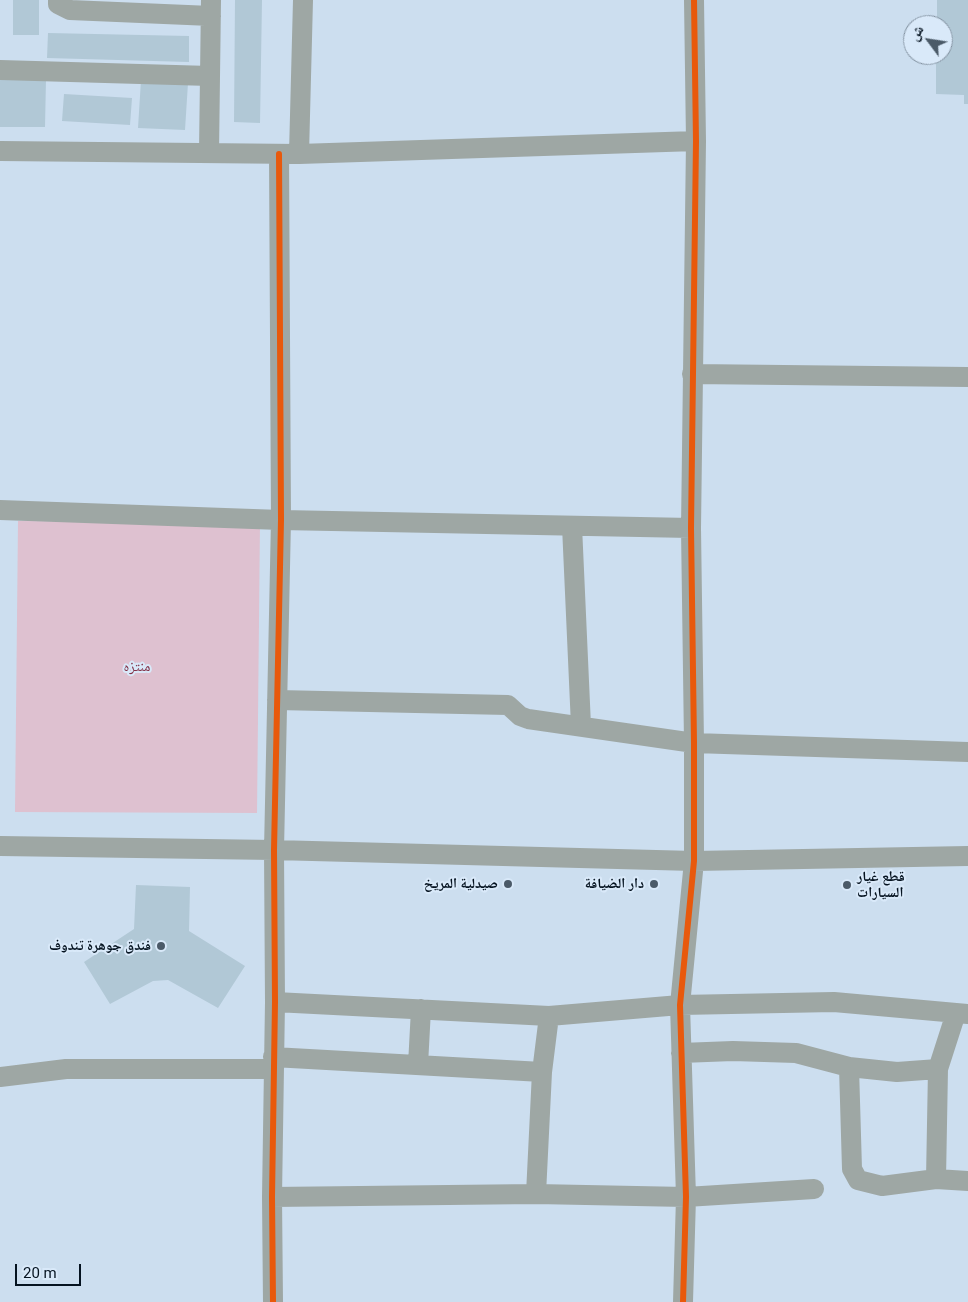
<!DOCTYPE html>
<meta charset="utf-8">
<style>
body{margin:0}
#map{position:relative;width:968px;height:1302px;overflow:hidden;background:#ccdeef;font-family:Roboto,"Noto Naskh Arabic",sans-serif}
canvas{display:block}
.north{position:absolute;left:903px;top:15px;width:50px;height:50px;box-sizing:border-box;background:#d9e9f9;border:1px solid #8493a2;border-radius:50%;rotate:301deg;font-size:14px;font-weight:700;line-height:20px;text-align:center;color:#051320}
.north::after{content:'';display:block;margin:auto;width:18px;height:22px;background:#4b5a68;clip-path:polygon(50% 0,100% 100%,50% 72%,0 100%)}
.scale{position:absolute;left:15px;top:1264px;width:66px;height:22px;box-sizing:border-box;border:2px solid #051320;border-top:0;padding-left:6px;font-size:15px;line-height:18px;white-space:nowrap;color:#051320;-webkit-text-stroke:4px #d9e9f9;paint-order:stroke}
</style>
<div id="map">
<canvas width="968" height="1302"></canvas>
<div class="north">ش</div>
<div class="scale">20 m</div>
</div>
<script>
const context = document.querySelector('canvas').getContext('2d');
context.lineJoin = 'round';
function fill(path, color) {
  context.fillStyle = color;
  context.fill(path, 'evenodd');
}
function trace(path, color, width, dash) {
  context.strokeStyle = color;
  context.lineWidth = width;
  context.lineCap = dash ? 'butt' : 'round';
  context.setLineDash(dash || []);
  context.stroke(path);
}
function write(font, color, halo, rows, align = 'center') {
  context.font = font + ' Roboto,"Noto Naskh Arabic",sans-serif';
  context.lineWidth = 4;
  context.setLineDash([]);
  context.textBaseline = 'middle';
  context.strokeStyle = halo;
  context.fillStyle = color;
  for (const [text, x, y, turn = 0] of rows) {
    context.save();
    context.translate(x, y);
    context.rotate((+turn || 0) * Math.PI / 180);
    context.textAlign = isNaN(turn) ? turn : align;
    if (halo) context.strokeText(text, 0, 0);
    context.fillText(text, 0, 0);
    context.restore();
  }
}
fill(new Path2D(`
 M18,521L260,522L257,813L15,812Z`), '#dec1d0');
fill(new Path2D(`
 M13,0H39V35H13Z
 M235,0H262L260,123L234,122Z
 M937,0H968V104H964V95L936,94V55H943V25H937Z
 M48,33L189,36V62L47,58Z
 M0,79H46L45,127H0Z
 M141,80L188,83L185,130L138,128Z
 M64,94L132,98L130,125L62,121Z
 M136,885L190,887L189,931L245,966L218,1008L168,980L153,981L110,1004L84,962L134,929Z`), '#b1c8d6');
trace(new Path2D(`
 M58,0V4L70,10L211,16
 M0,70L210,76
 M0,151L299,154L696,141
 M209,153L211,0
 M299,154L303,0
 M692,374L968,377
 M0,510L281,520L691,528
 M572,526L581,726
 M277,700L508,705L520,716L528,719L694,743L968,752
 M0,846L274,850L694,861L968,856
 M275,1002L549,1016L680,1005L834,1002L968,1014
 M681,1053L733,1051L796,1053L849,1067L897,1072L938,1069
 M273,1057L542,1072
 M418,1065L421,1009
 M849,1067L852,1169L858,1180L882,1186L936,1179L968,1181
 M0,1077L66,1069H274
 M936,1179L938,1069L956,1013
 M536,1194L542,1072L549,1016
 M272,1197L536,1194L686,1197L814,1189
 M273,1302L272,1197L275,1002L274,850L281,520L279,154
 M683,1302L686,1197L680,1005L694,861V743L691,528L696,141L694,0`), '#9ea7a4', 20);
trace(new Path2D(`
 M273,1302L272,1197L275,1002L274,850L281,520L279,154
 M683,1302L686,1197L680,1005L694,861V743L691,528L696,141L694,0`), '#e8590c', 6);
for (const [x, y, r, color] of [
 [508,884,5,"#4b5a68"],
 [654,884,5,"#4b5a68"],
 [847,885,5,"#4b5a68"],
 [161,946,5,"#4b5a68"]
]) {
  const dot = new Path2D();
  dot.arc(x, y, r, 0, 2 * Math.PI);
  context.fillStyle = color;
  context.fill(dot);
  trace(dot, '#d9e9f9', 2);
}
write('14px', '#823046', '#d9e9f9', [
 ["منتزه",137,667]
]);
write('bold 14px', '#051320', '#d9e9f9', [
 ["قطع غيار",857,877,"left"],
 ["السيارات",857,893,"left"],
 ["صيدلية المريخ",498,884],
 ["دار الضيافة",644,884],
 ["فندق جوهرة تندوف",151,946]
], 'right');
</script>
